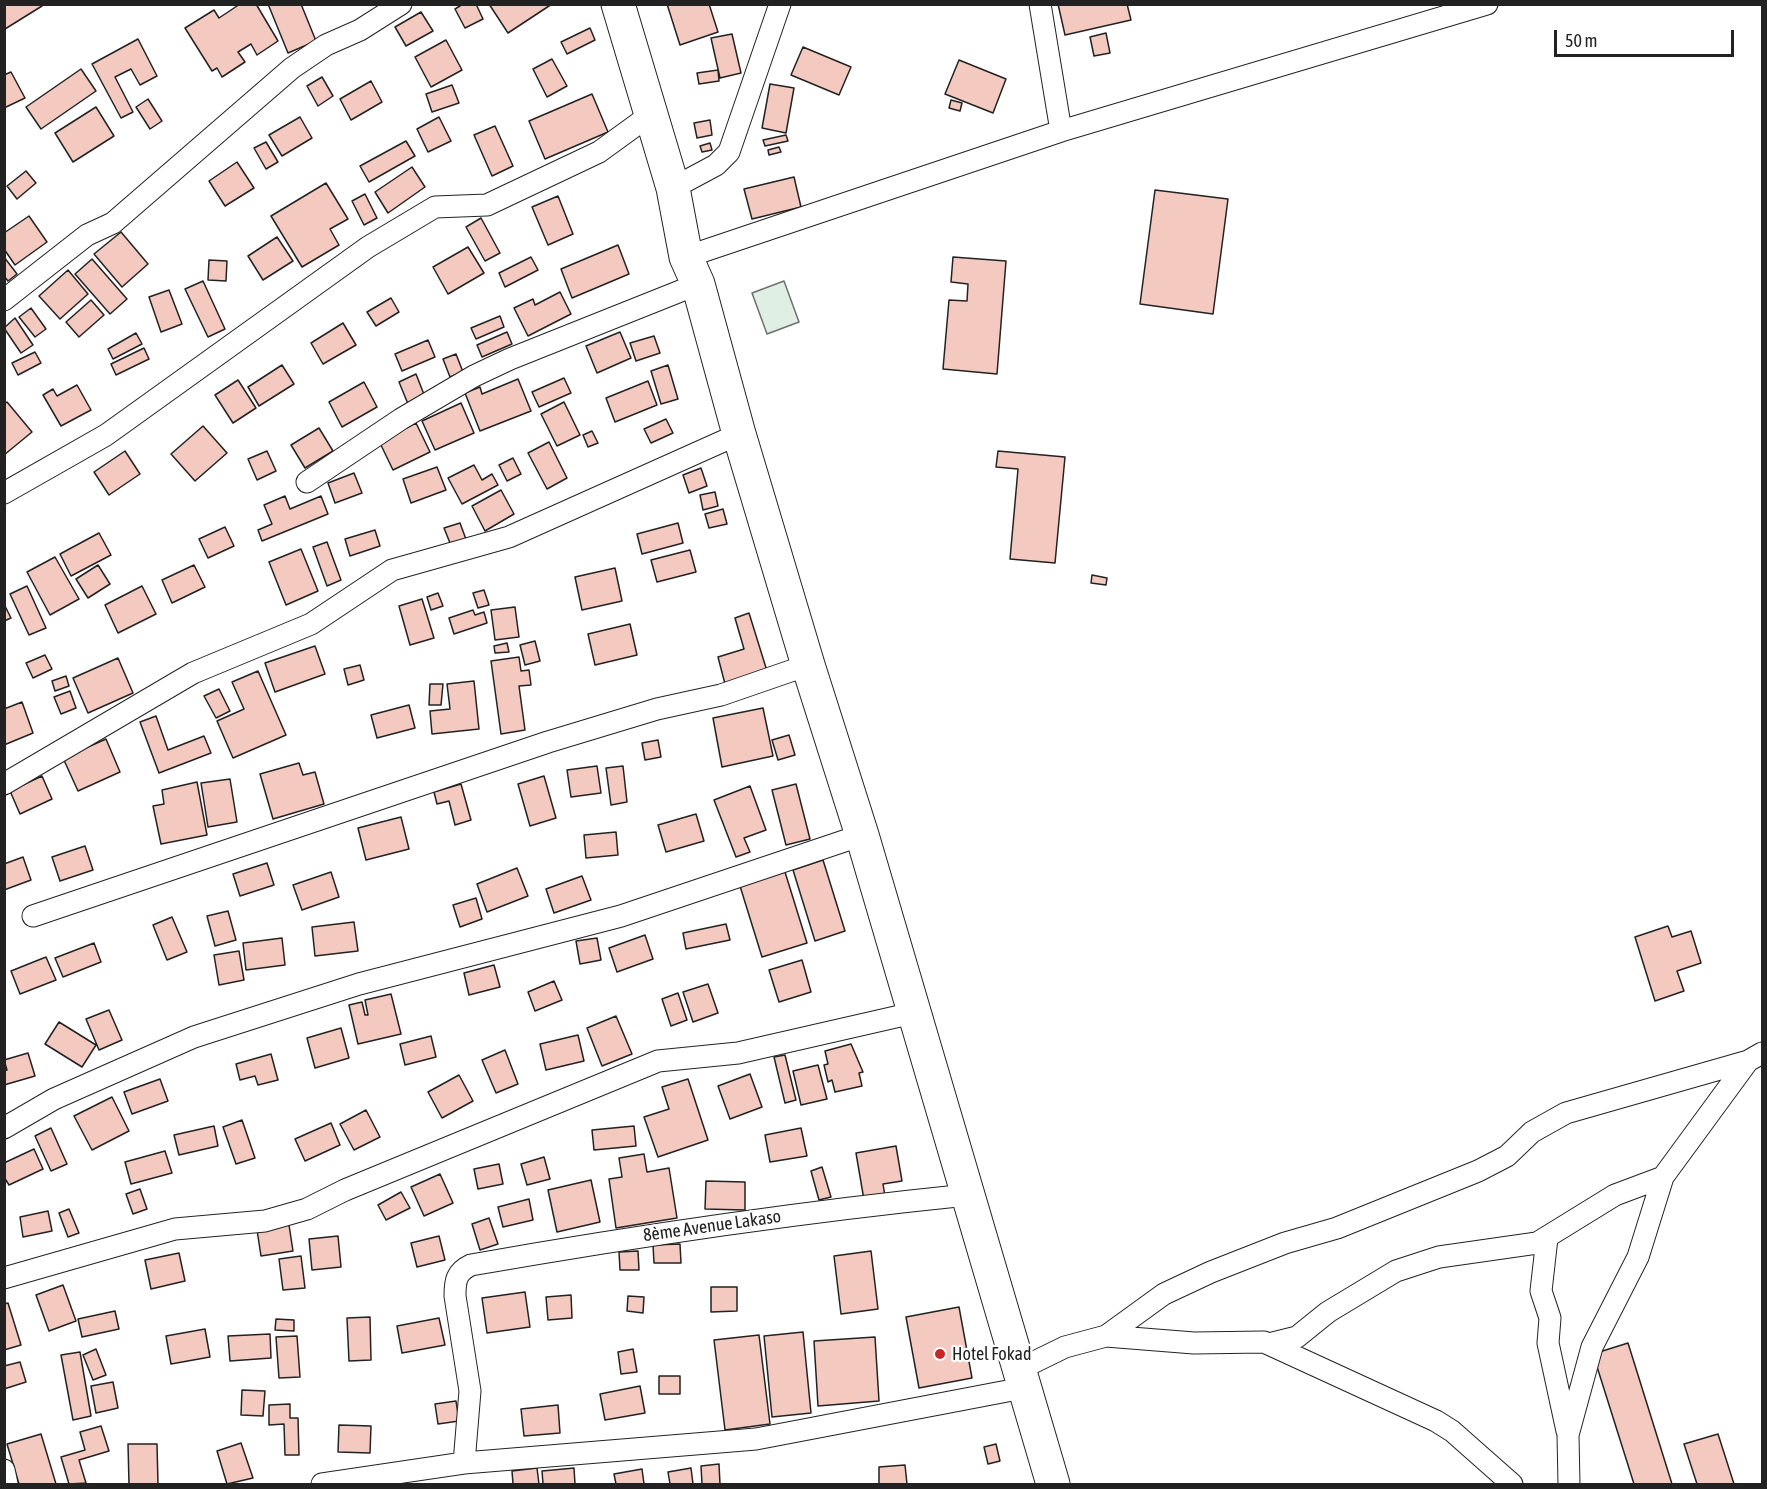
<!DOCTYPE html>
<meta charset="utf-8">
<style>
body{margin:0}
#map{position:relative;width:1767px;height:1489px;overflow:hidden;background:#fff;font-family:"Asap Condensed",sans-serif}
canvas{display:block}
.frame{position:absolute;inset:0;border:6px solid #222;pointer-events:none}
.scale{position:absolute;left:1554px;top:30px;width:180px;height:27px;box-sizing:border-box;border:3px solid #222;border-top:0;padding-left:8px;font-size:18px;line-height:21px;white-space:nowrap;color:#222;-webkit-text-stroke:4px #fff;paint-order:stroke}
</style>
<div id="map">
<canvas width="1767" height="1489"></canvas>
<div class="frame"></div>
<div class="scale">50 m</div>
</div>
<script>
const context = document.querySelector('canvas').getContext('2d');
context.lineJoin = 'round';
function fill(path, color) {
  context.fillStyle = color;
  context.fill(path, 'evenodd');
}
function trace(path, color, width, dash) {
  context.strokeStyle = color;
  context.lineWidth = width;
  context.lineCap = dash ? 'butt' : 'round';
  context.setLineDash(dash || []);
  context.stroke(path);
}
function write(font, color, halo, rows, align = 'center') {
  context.font = font + ' "Asap Condensed",sans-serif';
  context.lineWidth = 4.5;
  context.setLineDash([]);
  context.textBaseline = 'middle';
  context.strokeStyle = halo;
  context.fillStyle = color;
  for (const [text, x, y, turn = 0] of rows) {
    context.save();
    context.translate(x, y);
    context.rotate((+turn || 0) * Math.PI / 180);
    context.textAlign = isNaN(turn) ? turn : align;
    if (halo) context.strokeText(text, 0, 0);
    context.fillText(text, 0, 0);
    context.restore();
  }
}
const green = new Path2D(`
 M784,281L799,322L767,334L752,293Z`);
fill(green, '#e0efe3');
trace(green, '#6f6f6f', 1.5);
const building = new Path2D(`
 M4,4H41L42,6L5,29Z
 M240,4H256L278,41L257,55L251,44L238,52L245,62L222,77L217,68L212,71L185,28L214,10L219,18Z
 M268,4H301L316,41L288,53Z
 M463,4H476L483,19L465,28L455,9Z
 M489,4H552L508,33Z
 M667,4H709L718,32L680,45Z
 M1058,4H1127L1131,20L1065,35Z
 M421,12L433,31L406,46L395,27Z
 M590,28L595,40L567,54L561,42Z
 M1106,33L1110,53L1094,56L1090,37Z
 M732,34L741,73L720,78L711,38Z
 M138,39L157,76L140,85L131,69L115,77L133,112L121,118L92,64Z
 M446,40L462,70L431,87L415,57Z
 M803,47L851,67L839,95L791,75Z
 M552,59L567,86L547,97L533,69Z
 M959,60L1006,79L993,113L945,94Z
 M81,69L96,91L41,129L26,107Z
 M718,70L719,81L699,84L697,73Z
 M11,72L25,98L4,108V75Z
 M322,77L333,96L318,106L307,86Z
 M371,81L382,102L351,120L340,99Z
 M770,84L794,88L786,133L762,128Z
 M452,85L459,103L432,112L426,94Z
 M592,94L608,132L545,159L529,121Z
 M148,99L162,121L150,129L136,107Z
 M951,100L962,103L960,111L949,108Z
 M96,107L114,136L73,162L55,133Z
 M300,117L312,138L282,156L269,135Z
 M439,117L451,141L428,152L417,129Z
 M710,120L712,135L697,138L694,123Z
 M495,126L513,166L492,176L474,135Z
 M786,135L788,141L765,146L763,140Z
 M406,141L415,156L369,182L360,166Z
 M266,142L278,162L266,169L254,148Z
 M710,143L712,150L702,152L700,146Z
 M779,147L781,152L769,155L768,150Z
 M237,162L254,188L225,206L209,181Z
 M412,167L425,187L388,213L375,192Z
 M26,171L36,183L17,199L7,186Z
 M794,177L801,207L752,219L744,189Z
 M326,183L348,219L330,229L339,245L302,267L271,216Z
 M1155,190L1228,199L1213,314L1140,304Z
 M365,194L377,218L364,225L352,201Z
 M558,196L573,234L548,245L532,207Z
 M29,216L47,242L15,265L4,249V233Z
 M481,218L500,253L485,261L466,227Z
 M121,232L148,264L122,287L94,254Z
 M277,237L293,261L263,280L248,256Z
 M618,245L629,274L572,298L561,269Z
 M468,247L484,273L448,294L433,267Z
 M4,257L17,274L8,281L4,276Z
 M531,257L538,270L505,287L499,273Z
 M953,257L1006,261L997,374L943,369L949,300L967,301L968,284L951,282Z
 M92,259L127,299L110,314L75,274Z
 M209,260L227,261L226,281L208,280Z
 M68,270L88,294L60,319L39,296Z
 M203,281L225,329L208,337L185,289Z
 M169,290L182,324L161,332L149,297Z
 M560,292L571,314L528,336L514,308L533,299L535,305Z
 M391,298L399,312L376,326L367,312Z
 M91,300L104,315L79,337L66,322Z
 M31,308L46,329L35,337L19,317Z
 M500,316L504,327L476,339L471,328Z
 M15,318L33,345L21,353L4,328Z
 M343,323L356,345L323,364L311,343Z
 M507,332L512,344L482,357L477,345Z
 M620,332L631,358L597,373L586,346Z
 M136,333L142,344L113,359L108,349Z
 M654,336L660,353L636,361L630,343Z
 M428,340L435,357L402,371L395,354Z
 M144,348L149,359L116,375L111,364Z
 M35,352L41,363L18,375L12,363Z
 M456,354L463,372L450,377L443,359Z
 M282,365L294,384L259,406L248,387Z
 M668,365L678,399L661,404L651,371Z
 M416,374L425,397L408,404L399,382Z
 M564,378L571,393L539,407L532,392Z
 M518,379L531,411L480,431L465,393L480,387L482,394Z
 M238,380L256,408L233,423L215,395Z
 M648,381L657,405L615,422L606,398Z
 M364,382L377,407L342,427L329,402Z
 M77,385L91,410L61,426L43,395L53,389L57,396Z
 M7,402L32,432L4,455V404Z
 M564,402L580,435L557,446L541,414Z
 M461,403L474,433L435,450L422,421Z
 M666,419L673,433L651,443L644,429Z
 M416,423L430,452L393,470L379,441Z
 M203,426L227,453L195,481L171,454Z
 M319,428L333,451L305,468L291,445Z
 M592,431L598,443L588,447L583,435Z
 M549,442L567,478L547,489L528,453Z
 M125,451L140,474L109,495L94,472Z
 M267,451L276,471L257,480L248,459Z
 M998,451L1065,457L1055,563L1010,559L1018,469L996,467Z
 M513,458L521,474L507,481L499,465Z
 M474,465L482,480L492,474L498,485L462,504L448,478Z
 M437,467L446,490L411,503L403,479Z
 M701,468L707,486L689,493L683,475Z
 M354,473L362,493L335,503L328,483Z
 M501,490L514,514L485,531L472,506Z
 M715,492L718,506L703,510L700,495Z
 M285,496L290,509L321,496L328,514L262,541L258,530L272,524L264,505Z
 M723,509L727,524L709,528L705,514Z
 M460,523L467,542L452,548L444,528Z
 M678,523L683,543L642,554L637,534Z
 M225,527L234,546L208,558L199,539Z
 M375,530L380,546L350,556L345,539Z
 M99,533L111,555L71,576L60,554Z
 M327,542L341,580L327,586L313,547Z
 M301,549L318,591L286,605L269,562Z
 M690,550L696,572L657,582L651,560Z
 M55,557L79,599L50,615L27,572Z
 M98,565L110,584L88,598L76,579Z
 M194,565L205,587L172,603L162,580Z
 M615,568L622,601L582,610L575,577Z
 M1092,575L1107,578L1106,585L1091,583Z
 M27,586L46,628L29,635L10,594Z
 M142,586L156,614L118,633L105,605Z
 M484,590L489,605L478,608L473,593Z
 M438,593L443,606L431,610L427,597Z
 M422,599L434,638L410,645L399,606Z
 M4,604L11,618L4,621Z
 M515,607L519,637L495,640L491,610Z
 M473,610L475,615L484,612L487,623L454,634L449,618Z
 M749,613L767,671L725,684L718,657L744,649L735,618Z
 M630,624L637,655L595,665L588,634Z
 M535,641L540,661L525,665L520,645Z
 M507,643L509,652L495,653L494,646Z
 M315,646L325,674L275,692L265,663Z
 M45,655L52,669L33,678L26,663Z
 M519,657L521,671L529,670L531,685L519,686L525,730L501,734L491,661Z
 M118,658L133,693L88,713L73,678Z
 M360,665L364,680L348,685L344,669Z
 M258,671L286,735L233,758L217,721L244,709L232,682Z
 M66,676L69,686L55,691L52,681Z
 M474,681L479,729L432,734L430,711L450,709L447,684Z
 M430,684H443L441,705H429Z
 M219,689L230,711L216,718L204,696Z
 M70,691L76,708L61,714L54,697Z
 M22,702L33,733L4,745V709Z
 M409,705L415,728L377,738L371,715Z
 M763,708L773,756L722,767L713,718Z
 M156,716L168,750L204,736L211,753L159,773L140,722Z
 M789,735L795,755L778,760L772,740Z
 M106,739L120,772L78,791L63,758Z
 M658,740L661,757L645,760L642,743Z
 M299,763L303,775L315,772L324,804L273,819L260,774Z
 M597,766L601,793L571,797L567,770Z
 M623,766L627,802L611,805L606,768Z
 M42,776L52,799L20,814L10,791Z
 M544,776L556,818L530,826L518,784Z
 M230,779L237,822L208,827L201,783Z
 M197,782L207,835L161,844L153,806L164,804L162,790Z
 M461,784L471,820L455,825L449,801L437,804L434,792Z
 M796,784L810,839L786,845L772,790Z
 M750,786L766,830L744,838L750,852L736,857L714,800Z
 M696,814L704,841L666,852L658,825Z
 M401,817L409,849L366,860L358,828Z
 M616,832L618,855L586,858L584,835Z
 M85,846L93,870L60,881L52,857Z
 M23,857L31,880L4,890V864Z
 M823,860L845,931L815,941L793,870Z
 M267,863L274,885L240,896L233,874Z
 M517,868L528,896L487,912L477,884Z
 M331,872L339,897L302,910L293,885Z
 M785,872L807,943L762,957L740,886Z
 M582,876L591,900L554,913L546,889Z
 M476,898L482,919L460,927L453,905Z
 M228,911L236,940L215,946L207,916Z
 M172,917L187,952L167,960L153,925Z
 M354,922L358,951L315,956L312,927Z
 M726,924L730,940L686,949L683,933Z
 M1668,926L1672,937L1691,931L1701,963L1677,971L1684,991L1655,1001L1635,937Z
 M645,935L653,959L617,972L609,948Z
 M282,938L285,965L246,970L243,943Z
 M597,938L601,960L580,964L576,941Z
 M94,943L101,962L63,977L55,958Z
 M239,951L244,980L219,985L214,955Z
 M46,957L56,980L20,994L11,971Z
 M802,960L811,992L779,1002L769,970Z
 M494,965L500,987L469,995L464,973Z
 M554,981L562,1000L535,1011L528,992Z
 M708,984L718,1013L693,1022L683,992Z
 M678,993L687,1020L671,1026L662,999Z
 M391,994L401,1034L358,1044L349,1005L362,1002L365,1015H368L365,1000Z
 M109,1010L122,1040L99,1050L86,1019Z
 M616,1016L632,1054L602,1066L587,1028Z
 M59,1022L96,1045L82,1067L45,1044Z
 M341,1028L349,1058L315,1068L307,1038Z
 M578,1035L584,1061L546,1070L540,1044Z
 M431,1036L436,1057L405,1065L400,1044Z
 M851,1044L863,1072L859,1073L862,1086L835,1092L832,1080L828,1082L824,1065L828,1064L825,1051Z
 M505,1050L518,1084L496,1093L482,1060Z
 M28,1053L35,1076L4,1085V1071L7,1070L4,1060Z
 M271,1054L278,1080L258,1085L255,1076L240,1080L236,1064Z
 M785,1055L796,1100L785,1103L774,1057Z
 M818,1065L827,1099L801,1105L793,1071Z
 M750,1074L762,1107L730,1119L718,1086Z
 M459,1075L473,1101L442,1118L428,1092Z
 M160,1079L168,1101L132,1114L124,1092Z
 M688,1079L708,1140L658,1157L644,1117L669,1109L662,1087Z
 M112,1097L129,1131L92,1150L74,1116Z
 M366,1110L380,1137L354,1150L340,1124Z
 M242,1120L255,1158L236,1164L223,1127Z
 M331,1123L340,1145L305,1161L295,1139Z
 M214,1126L218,1146L179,1155L174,1135Z
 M634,1126L636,1146L594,1150L592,1130Z
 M51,1128L67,1164L51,1171L35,1136Z
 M801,1128L807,1156L770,1162L765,1135Z
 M896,1146L902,1181L883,1184L885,1196L864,1200L856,1153Z
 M34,1149L43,1169L9,1185L4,1177V1163Z
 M165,1151L172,1173L131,1184L125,1162Z
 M644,1154L647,1172L669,1168L677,1218L616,1228L609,1179L622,1177L619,1158Z
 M544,1157L550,1179L527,1185L521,1164Z
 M499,1164L503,1184L478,1189L474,1169Z
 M822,1167L831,1197L819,1200L811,1171Z
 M440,1174L453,1203L424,1216L411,1187Z
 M591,1180L600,1222L557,1232L548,1190Z
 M706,1181L745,1182V1210L705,1209Z
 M140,1189L147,1209L133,1214L126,1194Z
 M401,1192L410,1208L386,1220L378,1205Z
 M529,1199L533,1220L503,1227L498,1207Z
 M69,1209L79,1233L68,1237L59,1213Z
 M48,1211L52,1231L23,1237L20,1217Z
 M489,1218L498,1244L480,1250L472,1224Z
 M289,1225L293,1251L261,1256L257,1230Z
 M338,1236L341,1267L312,1270L309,1239Z
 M439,1236L445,1260L417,1267L411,1243Z
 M680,1244L681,1263H654L653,1245Z
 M638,1251L639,1270H620L619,1252Z
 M871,1251L878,1309L841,1314L834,1256Z
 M179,1253L185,1281L151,1289L145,1260Z
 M301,1256L305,1288L283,1290L279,1259Z
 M63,1285L76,1321L49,1331L36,1295Z
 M711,1287H737V1311L711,1312Z
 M525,1292L530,1327L487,1333L482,1298Z
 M571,1295L572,1318L548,1320L546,1297Z
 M628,1296L644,1297L643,1313L627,1311Z
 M8,1303L21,1345L4,1350V1304Z
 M959,1307L972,1378L919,1388L906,1317Z
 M115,1311L119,1329L82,1337L78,1319Z
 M370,1317L371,1360L349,1361L347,1318Z
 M439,1318L445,1345L402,1353L397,1326Z
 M276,1319L294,1320V1331L275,1330Z
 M205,1329L210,1357L171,1364L166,1336Z
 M803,1332L811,1413L772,1417L764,1336Z
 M270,1334L271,1358L230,1361L228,1336Z
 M759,1335L770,1424L725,1430L714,1340Z
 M297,1336L300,1377L279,1378L276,1337Z
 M875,1337L879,1401L818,1406L814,1341Z
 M1628,1343L1672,1484H1634L1593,1354Z
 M96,1349L106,1375L93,1380L83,1355Z
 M633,1349L637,1372L621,1374L618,1352Z
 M80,1352L91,1416L73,1420L61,1355Z
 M20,1362L26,1382L4,1389V1366Z
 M659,1376H680V1394H659Z
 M113,1382L118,1408L96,1413L91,1386Z
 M640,1386L645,1413L605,1420L600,1394Z
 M242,1390L265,1391L263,1416L241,1415Z
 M456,1401L459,1421L438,1424L435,1404Z
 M290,1404V1418H298L299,1455H285L284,1424L269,1425V1405Z
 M558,1405L560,1433L524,1436L521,1409Z
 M339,1425L371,1426L370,1453L338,1452Z
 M101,1426L109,1451L79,1460L86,1483L69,1484L61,1457L85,1450L80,1432Z
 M41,1434L56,1484H19L7,1444Z
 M1718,1434L1734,1484H1697L1684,1444Z
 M241,1443L253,1478L227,1484L217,1451Z
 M128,1444H157L158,1484H129Z
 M996,1444L1000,1461L988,1464L984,1447Z
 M719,1464L720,1484H702L701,1466Z
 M905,1465L907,1484H879V1467Z
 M537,1468L539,1484H513L512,1471Z
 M574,1468L575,1484H543L542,1471Z
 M691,1468L693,1484H670L668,1472Z
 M642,1469L644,1484H616L614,1474Z`);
fill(building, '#f3c9c0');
trace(building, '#222', 1.5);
const minor = new Path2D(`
 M1040,4L1061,131
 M673,188L716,165L729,152L780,4
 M686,257L1061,131L1487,4
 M4,300L87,235L113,223L292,68L326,45L360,30L401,4
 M307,482L401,419L474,376L510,359L698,284
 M4,493L106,435L368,247L435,207L487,205L599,152L650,115
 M4,784L193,673L311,624L392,570L509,537L739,434
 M33,916L548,742L657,709L721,695L808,665
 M4,1128L54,1099L194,1037L359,984L621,916L862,835
 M1547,1238L1541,1291L1550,1318L1548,1343L1567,1431
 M4,1278L175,1229L265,1221L307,1209L345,1190L658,1061L738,1053L913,1013
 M1106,1336L1164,1294L1211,1272L1285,1243L1337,1228L1478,1171L1507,1156L1532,1132L1566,1113L1748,1061L1762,1053
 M1269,1344L1297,1337L1328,1312L1396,1271L1439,1257L1537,1243L1615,1195L1663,1177
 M1020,1369L1065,1347L1106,1336L1194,1343L1264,1342L1436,1421L1452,1431L1512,1484
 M464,1463L470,1391L455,1296C455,1281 456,1272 471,1265C636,1236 800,1212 967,1195
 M4,1470L7,1484
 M322,1484L464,1463L756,1439L1023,1388
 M1569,1484L1568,1435L1592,1347L1638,1257L1663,1177L1748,1061`);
const trunk = new Path2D(`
 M618,4L673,188L686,257L698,284L739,434L808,665L862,835L1053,1484`);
trace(minor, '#222', 23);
trace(trunk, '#222', 35);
trace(minor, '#fff', 21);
trace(trunk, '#fff', 33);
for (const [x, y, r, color] of [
 [940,1354,6,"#c62828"]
]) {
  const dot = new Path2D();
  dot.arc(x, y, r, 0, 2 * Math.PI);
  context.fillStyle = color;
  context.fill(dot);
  trace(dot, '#fff', 2);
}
write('18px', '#222', '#fff', [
 ["8ème Avenue Lakaso",712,1226,-8]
]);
write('18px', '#222', '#fff', [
 ["Hotel Fokad",952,1354]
], 'left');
</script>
